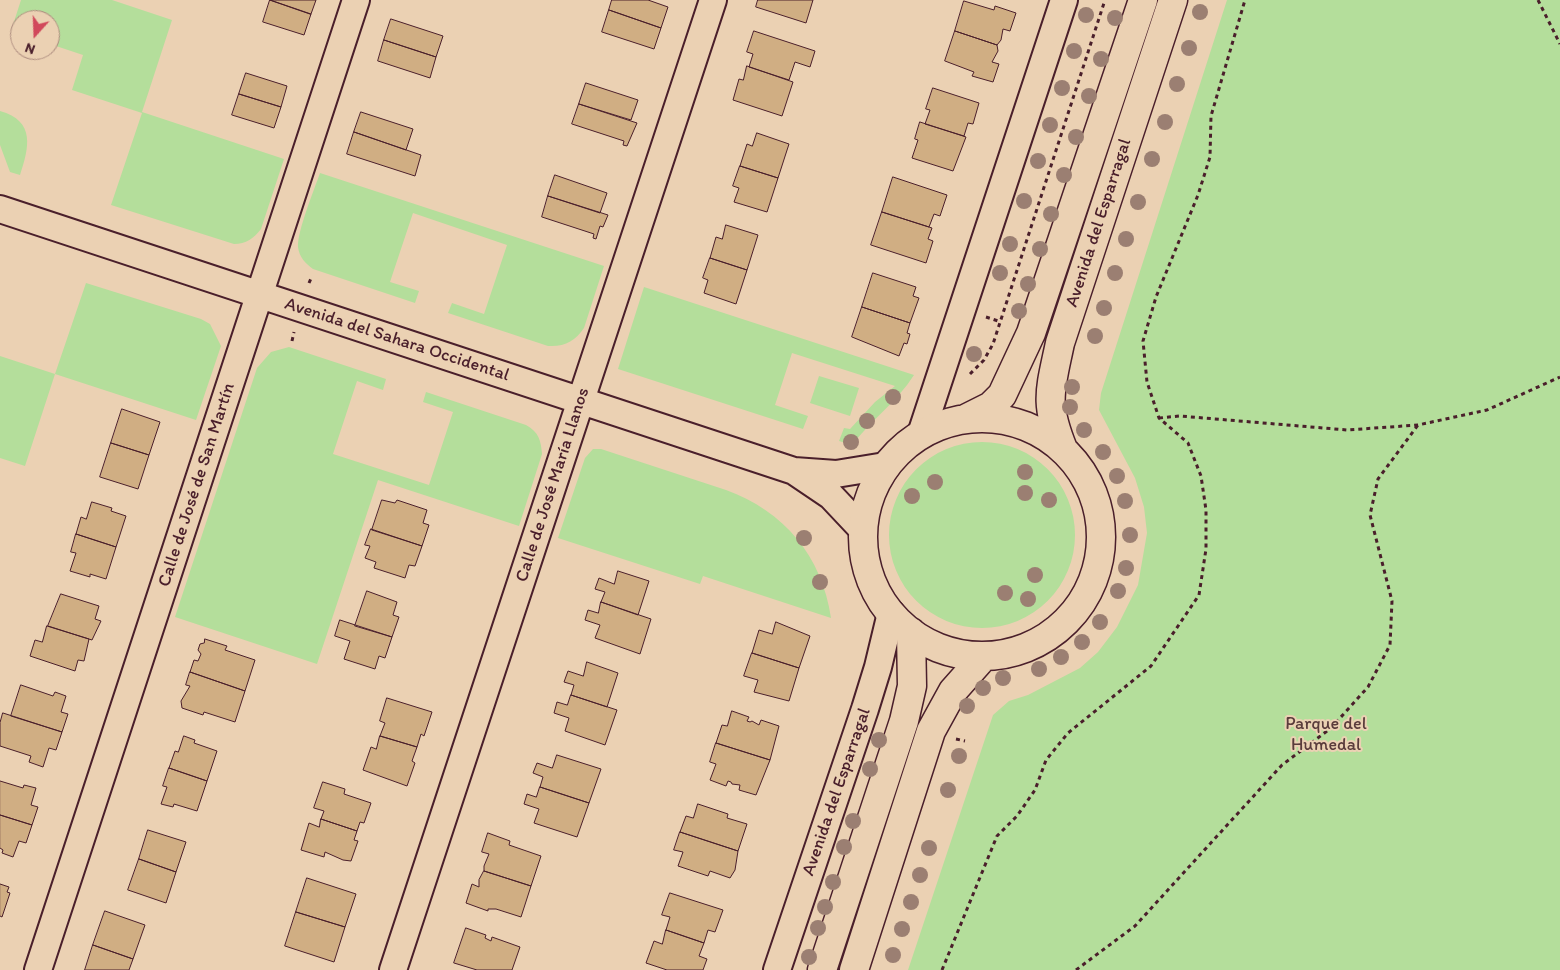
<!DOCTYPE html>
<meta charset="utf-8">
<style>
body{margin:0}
#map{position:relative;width:1560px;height:970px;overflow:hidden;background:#ebd1b3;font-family:Itim,sans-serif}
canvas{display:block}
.north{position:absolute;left:10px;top:10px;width:50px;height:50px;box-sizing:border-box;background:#ebd1b3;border:1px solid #ab8a7d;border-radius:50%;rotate:200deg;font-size:14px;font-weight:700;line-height:20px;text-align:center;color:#4a1f2b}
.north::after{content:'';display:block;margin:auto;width:18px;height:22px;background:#d1495b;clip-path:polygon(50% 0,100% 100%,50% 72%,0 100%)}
</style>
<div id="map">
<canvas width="1560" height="970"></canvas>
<div class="north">N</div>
</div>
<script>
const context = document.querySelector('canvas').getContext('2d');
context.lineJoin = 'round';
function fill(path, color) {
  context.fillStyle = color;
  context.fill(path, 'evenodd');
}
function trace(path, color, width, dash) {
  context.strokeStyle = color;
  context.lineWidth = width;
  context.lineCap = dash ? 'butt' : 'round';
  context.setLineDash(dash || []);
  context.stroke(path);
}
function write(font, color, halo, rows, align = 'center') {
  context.font = font + ' Itim,sans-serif';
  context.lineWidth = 4;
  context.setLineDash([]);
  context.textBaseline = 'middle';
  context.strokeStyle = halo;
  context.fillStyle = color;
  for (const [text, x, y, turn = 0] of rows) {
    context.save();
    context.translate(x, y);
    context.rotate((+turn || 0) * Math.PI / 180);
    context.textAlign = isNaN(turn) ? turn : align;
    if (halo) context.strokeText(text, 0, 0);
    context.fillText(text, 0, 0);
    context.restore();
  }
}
fill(new Path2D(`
 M21,0H112L172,20L142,112L284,159L261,229C254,238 246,244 234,244L111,205L142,113L72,90L83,55L50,44V20H20V34L11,31Z
 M1227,0H1560V970H908L993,715L1009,701L1028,695L1080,668L1098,652L1117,627L1138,585L1147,533L1144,507L1135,478L1099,410L1101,393Z
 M0,111C36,121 29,148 20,175L10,172L0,145Z
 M320,173L604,266L584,328C575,341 565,347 548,346L448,313L452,303L484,314L507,245L413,213L390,282L419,291L415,303L313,269C306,264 299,257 298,247C297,232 314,190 320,173Z
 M86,283L201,319L210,324L221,346L196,420L55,374L25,466L0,458V356L55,374Z
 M644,287L914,375C897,402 871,420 852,445L839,441L844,428L850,429L875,402L895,386L792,353L775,405L808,416L803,429L618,369Z
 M289,347L386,379L383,390L357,381L333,454L429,485L453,412L423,402L426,392L526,425C539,432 541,441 542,454L519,526L378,480L317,664L175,617L257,368L271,352Z
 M819,376L859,388L850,416L810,403Z
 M889 535a93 93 0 1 1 186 0a93 93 0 1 1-186 0Z
 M593,449H601L726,490C784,511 822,556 831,618L703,576L700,584L558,538L585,458Z`), '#b4de9b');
const building = new Path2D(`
 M270,0L311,14L304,35L263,22Z
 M270,0H316L311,14Z
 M612,0H648L668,7L661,28L609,10Z
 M758,0H813L806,23L756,7Z
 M964,1L994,10L995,6L1016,13L1010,31L1003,29L1001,40L997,45L955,31Z
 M609,10L661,28L654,49L602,32Z
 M391,19L443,36L436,57L384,40Z
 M754,31L815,51L810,67L795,62L789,80L749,67L753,54L747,52Z
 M955,31L997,45L998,51L992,62L999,64L993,82L972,76L974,72L945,61Z
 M384,40L436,57L430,78L378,61Z
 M747,66L793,82L782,116L733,100L739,79L743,80Z
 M246,73L287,86L281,107L239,94Z
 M586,83L638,100L631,120L579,104Z
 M933,88L979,103L973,124L968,123L964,136L925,124L930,110L926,109Z
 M239,94L281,107L274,128L232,115Z
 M579,104L637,123L627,146L623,145L624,141L572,124Z
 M361,112L413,129L406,150L354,132Z
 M920,122L966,137L953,171L912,158L918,140L915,139Z
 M354,132L421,155L415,176L347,154Z
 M757,133L789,144L778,178L740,166L747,144L752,146Z
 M740,166L778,178L767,212L734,202L739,188L733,186Z
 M555,175L607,193L600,213L548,196Z
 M893,177L947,195L940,216L934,214L929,227L882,212Z
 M548,196L608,215L603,227L600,226L596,239L593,238L594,234L542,217Z
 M882,212L932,228L928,239L933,241L926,263L871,245Z
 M726,225L758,235L747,270L710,258L716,237L722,239Z
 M710,258L747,270L736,304L704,293L708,280L703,278Z
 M873,273L916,287L913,296L919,298L910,323L862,307Z
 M862,307L910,323L907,333L910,334L907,344L904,343L899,356L852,337Z
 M122,409L160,422L149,455L111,443Z
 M111,443L149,455L138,489L100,477Z
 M382,500L395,503L397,500L427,510L423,523L429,525L422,546L372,530Z
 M92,502L112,508L111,511L126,516L116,547L76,534L81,517L86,519Z
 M371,529L422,546L415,566L409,565L405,578L374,568L376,562L365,558L370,546L365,545Z
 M76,534L116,547L106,579L90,574V577L70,571L76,553L71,552Z
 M618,571L649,581L638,615L601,602L605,592L595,589L599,578L614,584Z
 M367,591L397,602L393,615L399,617L392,637L355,626Z
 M61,594L99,606L95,619L101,621L92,640L48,626Z
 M601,602L651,619L640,654L595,638L600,625L585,620L588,610L598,613Z
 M340,620L392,637L385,658L379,656L375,669L344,659L350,641L335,636Z
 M776,622L810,636L799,668L752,653L759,630L772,634Z
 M47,626L89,639L84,661L78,660L75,671L30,656L35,640L42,642Z
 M205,639L227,646L225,650L255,660L245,691L190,672L194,660L198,661L201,654L198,650L200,644L204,643Z
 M752,653L799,668L789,701L754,692L758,680L744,676Z
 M587,662L618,673L607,707L571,695L574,685L564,682L568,671L583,676Z
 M190,672L245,691L235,722L204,712L203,715L182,708L181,701L190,686L186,685Z
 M21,685L53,696L55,692L66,696L61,712L68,714L62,732L11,716Z
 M571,695L617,710L605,745L565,731L569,718L554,713L557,702L567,705Z
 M387,698L432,712L424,736L421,734L417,747L380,736L385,723L380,721Z
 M732,711L749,717L747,721L750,722L752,721L759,725L761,720L779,726L770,760L716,743L722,725L727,726Z
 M3,713L62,732L56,750L49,748L43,767L29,762L31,756L0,746V723Z
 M184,736L195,740L194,743L217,751L207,781L169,768L175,751L178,752Z
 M380,736L417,747L412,761L415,763L407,786L363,770L371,747L376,749Z
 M716,743L770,760L756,795L739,790L740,785L732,784L731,782L728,781L726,786L710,780L716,764L710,762Z
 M557,755L601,769L589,803L540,787L543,777L533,773L537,763L552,768Z
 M169,768L207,781L197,811L174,804L173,807L161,804L167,787L163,786Z
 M0,781L23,788L24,785L36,788L31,805L38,807L32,825L0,815Z
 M323,782L345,789L344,794L371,803L364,823L360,822L357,831L321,819L324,811L314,808Z
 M540,787L589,803L577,837L534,823L539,809L524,804L527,794L536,797Z
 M698,804L728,814L727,818L747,824L738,851L680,832L686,816L693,818Z
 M0,815L32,825L26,843L19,841L13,857L2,853L3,850L0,848Z
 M321,819L357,831L354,840L358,841L351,861L343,860L325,852L324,857L301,850L309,823L319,827Z
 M148,830L186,842L176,872L139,859Z
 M680,832L738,851L735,870L730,878L710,871L708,876L678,866L683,852L674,850Z
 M488,833L510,841L509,845L541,856L531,886L484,871V866L489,854L482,852Z
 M139,859L176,872L166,903L128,890Z
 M484,871L531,886L521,917L496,909H488V911L466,903L472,884L479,887V880Z
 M307,878L356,894L345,927L296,912Z
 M0,884L9,887L7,892L10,893L2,917L0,916Z
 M670,893L723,910L715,932L708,930L704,943L666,930L670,917L662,915Z
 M105,911L145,925L133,959L93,945Z
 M296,912L345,927L334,962L285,946Z
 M466,928L486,935L485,938L491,941L492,937L520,947L512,970H477L454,963Z
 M666,930L704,943L699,956L707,959L703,970H667L646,963L654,941L662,944Z
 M93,945L133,959L129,970H85Z`);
fill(building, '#d0ae83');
trace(building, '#4a1f2b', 1);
const street = new Path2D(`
 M0,209L794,471L836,474L885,466
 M921,434L1064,0
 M794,471L831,496L863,530
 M38,970L356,0
 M393,970L713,0
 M777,970L865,709L878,667L891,613`);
const secondary = new Path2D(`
 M967,418L991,406L1002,395L1031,333L1143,0
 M863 537a119 119 0 1 1 238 0a119 119 0 1 1-238 0Z
 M1063,449C1044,402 1050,391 1060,343L1173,0
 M822,970L904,721L912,686L911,632
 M854,970L931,731L953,691L984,656`);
trace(street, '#4a1f2b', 30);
trace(secondary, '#4a1f2b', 31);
trace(new Path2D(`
 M1538,0L1560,44
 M309,283L312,276
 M986,317L1001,322
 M292,341L294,332
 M970,374L984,360L993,344L1105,0
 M1159,418L1180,416L1347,430L1418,425L1487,410L1560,377
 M956,739L965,741
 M942,970L997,836L1017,816L1035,790L1046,760L1068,733L1151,666L1199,595L1206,549V510L1201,476L1188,443L1159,418L1147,382L1143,341L1156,297L1198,195L1210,157L1211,116L1245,0
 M1076,970L1135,926L1282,765L1331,728L1368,687L1390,645L1392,601L1370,515L1378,479L1418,425`), '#4a1f2b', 3, [4, 4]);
trace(street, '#ebd1b3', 26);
trace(secondary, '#ebd1b3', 28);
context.fillStyle = '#9b7f72';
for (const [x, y] of [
 [1200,12],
 [1086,15],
 [1115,18],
 [1189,48],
 [1074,51],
 [1101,59],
 [1177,84],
 [1062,88],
 [1089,96],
 [1165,122],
 [1050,125],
 [1076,137],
 [1152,159],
 [1038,161],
 [1064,175],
 [1024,201],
 [1138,202],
 [1051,214],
 [1126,239],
 [1010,244],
 [1040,249],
 [1000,273],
 [1115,273],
 [1028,284],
 [1104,308],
 [1019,311],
 [1095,336],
 [974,354],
 [1072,387],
 [893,397],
 [1070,407],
 [867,421],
 [1084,430],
 [851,442],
 [1103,452],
 [1025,472],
 [1117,476],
 [935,482],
 [1025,493],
 [912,496],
 [1049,500],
 [1125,501],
 [1130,535],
 [804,538],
 [1126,568],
 [1035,575],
 [820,582],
 [1118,591],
 [1005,593],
 [1028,599],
 [1100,622],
 [1082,642],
 [1061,657],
 [1039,669],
 [1003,678],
 [983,688],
 [967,706],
 [879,740],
 [959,756],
 [870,769],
 [948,790],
 [853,821],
 [844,847],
 [929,848],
 [920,875],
 [833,882],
 [911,902],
 [825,907],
 [818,928],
 [902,929],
 [893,955],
 [809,957]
]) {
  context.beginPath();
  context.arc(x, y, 8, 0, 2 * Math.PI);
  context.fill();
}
write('18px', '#4a1f2b', '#ebd1b3', [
 ["Avenida del Esparragal",1099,223,-72],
 ["Avenida del Sahara Occidental",397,340,18],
 ["Calle de José de San Martín",197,485,-72],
 ["Calle de José María Llanos",553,485,-72],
 ["Avenida del Esparragal",837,792,-71]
]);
write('18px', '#5a3c3c', '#ebd1b3', [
 ["Parque del",1326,724],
 ["Humedal",1326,745]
]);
</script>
